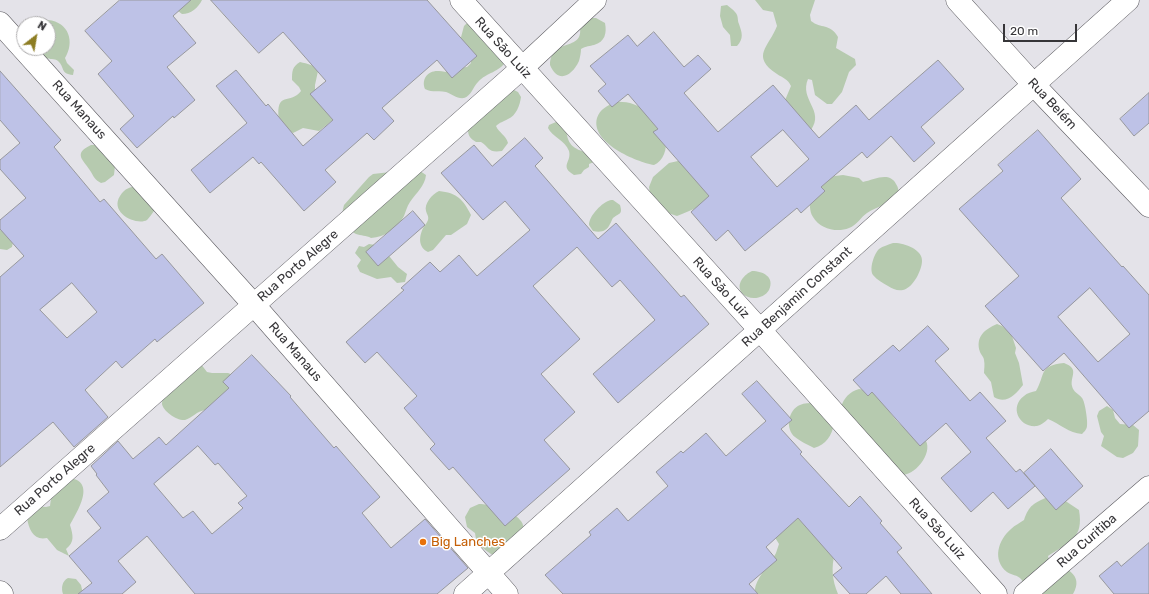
<!DOCTYPE html>
<meta charset="utf-8">
<style>
body{margin:0}
#map{position:relative;width:1149px;height:594px;overflow:hidden;background:#e4e3e9;font-family:Rubik,sans-serif}
canvas{display:block}
.north{position:absolute;left:16px;top:16px;width:40px;height:40px;box-sizing:border-box;background:#fff;border:1px solid #afaeaf;border-radius:50%;rotate:31deg;font-size:11px;font-weight:700;line-height:16px;text-align:center;color:#363538}
.north::after{content:'';display:block;margin:auto;width:14px;height:18px;background:#8d7d23;clip-path:polygon(50% 0,100% 100%,50% 72%,0 100%)}
.scale{position:absolute;left:1003px;top:24px;width:74px;height:18px;box-sizing:border-box;border:2px solid #363538;border-top:0;padding-left:5px;font-size:12px;line-height:14px;white-space:nowrap;color:#363538;-webkit-text-stroke:3px #fff;paint-order:stroke}
</style>
<div id="map">
<canvas width="1149" height="594"></canvas>
<div class="north">N</div>
<div class="scale">20 m</div>
</div>
<script>
const context = document.querySelector('canvas').getContext('2d');
context.lineJoin = 'round';
function fill(path, color) {
  context.fillStyle = color;
  context.fill(path, 'evenodd');
}
function trace(path, color, width, dash) {
  context.strokeStyle = color;
  context.lineWidth = width;
  context.lineCap = dash ? 'butt' : 'round';
  context.setLineDash(dash || []);
  context.stroke(path);
}
function write(font, color, halo, rows, align = 'center') {
  context.font = font + ' Rubik,sans-serif';
  context.lineWidth = 3;
  context.setLineDash([]);
  context.textBaseline = 'middle';
  context.strokeStyle = halo;
  context.fillStyle = color;
  for (const [text, x, y, turn = 0] of rows) {
    context.save();
    context.translate(x, y);
    context.rotate((+turn || 0) * Math.PI / 180);
    context.textAlign = isNaN(turn) ? turn : align;
    if (halo) context.strokeText(text, 0, 0);
    context.fillText(text, 0, 0);
    context.restore();
  }
}
fill(new Path2D(`
 M172,0H202C198,8 191,14 182,14L174,8Z
 M755,0H815L810,15L811,21C821,29 830,23 838,37L836,48L855,59L856,65L849,72L842,92L832,104H827L815,95L812,80L808,79C799,100 825,110 811,130L783,105L791,86C788,79 783,78 777,74C750,56 769,47 777,26L773,12L763,10Z
 M727,5C729,7 733,9 735,12C739,16 737,20 739,24C742,33 744,38 737,46H731L730,35L723,27L720,16L721,6Z
 M591,18H596L605,23C607,33 605,42 594,45C590,46 586,46 581,49C581,53 580,57 579,61C572,76 558,84 550,65C551,37 583,52 580,28Z
 M471,19L507,60C499,73 487,72 478,82C473,87 471,96 464,98C457,99 452,94 446,92C439,90 433,93 425,89C421,79 428,70 439,71C443,71 449,73 452,72C458,71 460,67 467,67L471,63V58L460,41L464,26Z
 M48,20C69,22 75,42 65,58L67,63L74,70L73,75C60,74 65,67 58,61C54,58 50,60 46,58C40,55 34,51 29,48H48V24H37Z
 M300,62C308,64 313,64 318,71L315,85V91L333,120L319,131L303,128L293,133L289,131L279,120C275,90 291,105 301,91L299,87L292,80C292,71 292,67 300,62Z
 M508,87L518,92L521,97C520,105 516,116 508,119C503,122 500,122 496,126C499,133 506,135 508,143L502,151C488,153 490,148 481,142H476C471,139 468,136 468,130Z
 M615,102C625,101 639,104 646,112C650,116 649,120 654,122C657,127 663,134 665,139C668,149 663,161 654,165C637,162 590,143 597,118C600,109 607,106 615,102Z
 M556,122L566,127C567,144 572,149 589,153L594,162L589,164V167L584,170L581,174L574,175C559,166 572,162 569,151C565,140 552,137 548,128L549,125Z
 M91,145H102L115,166L114,175L105,182L101,183C95,180 94,177 91,172C84,160 72,154 91,145Z
 M696,157L709,196L701,206L682,214L677,216L662,211L650,194L649,187L653,177L669,163Z
 M417,169L426,175C425,186 416,193 410,202C407,206 406,211 404,216C397,229 385,237 371,238C366,235 361,236 356,234C344,229 340,217 344,205L369,177L373,174Z
 M843,175L859,178L863,182C874,180 889,171 896,184C898,187 899,190 898,193C893,203 876,207 867,213C861,217 857,225 849,228C837,233 820,229 813,217C809,211 810,203 810,196L827,177Z
 M138,186L156,208C154,211 150,217 147,220C137,226 109,213 120,196C125,188 130,187 138,186Z
 M439,191C457,193 463,199 471,215L467,224L451,235H446L433,250L428,252C418,247 419,237 423,228C425,225 427,223 428,220C429,216 427,215 426,211C424,204 432,194 439,191Z
 M611,200H613L620,205C623,215 619,213 613,218C612,219 611,223 610,224C607,231 601,233 593,231L589,225C589,216 602,202 611,200Z
 M0,230L3,231L13,242L12,247L7,250L0,249Z
 M893,243C902,242 923,249 922,261C922,270 913,288 903,290C897,291 893,289 888,286C883,283 877,280 873,275C869,269 874,254 879,249C883,246 888,245 893,243Z
 M369,244L381,246L398,267L407,274L405,282L397,283L391,277L377,279L360,272L357,266L361,260L355,253L359,246L364,247Z
 M752,271C763,271 775,277 769,290C764,299 749,301 742,293C735,284 745,274 752,271Z
 M997,324L1002,326L1011,333L1016,348L1015,353L1019,363L1023,385C1016,394 1006,405 994,397L991,382L984,373C984,369 985,365 984,360C984,357 981,355 980,352C975,337 985,329 997,324Z
 M197,359L207,372L212,373H228L238,377L213,415L205,410C197,411 192,418 185,420C177,421 163,411 162,404C162,401 163,397 163,394Z
 M1064,363C1080,369 1070,376 1072,386C1073,392 1079,394 1082,398C1085,401 1088,422 1087,426C1087,429 1084,432 1082,434C1069,433 1060,424 1048,419C1045,422 1041,425 1037,426C1019,428 1009,407 1024,396C1027,393 1032,392 1036,391C1046,374 1038,366 1064,363Z
 M859,389C885,392 883,408 900,424C906,429 919,432 924,438C935,450 917,474 903,475L841,407C844,398 849,392 859,389Z
 M815,403L834,424C832,435 826,445 814,448C808,445 800,441 795,437C785,429 788,410 800,405C804,403 810,403 815,403Z
 M1107,406L1113,410L1115,418L1120,424L1133,425L1139,430L1138,446L1133,453L1123,458L1117,457L1101,446L1104,436L1101,432L1097,416L1099,411Z
 M69,478C97,481 77,512 70,525C73,535 75,542 66,549L69,556L57,550L47,538C34,541 29,530 27,518L34,506L46,507L50,506L52,490Z
 M1048,497L1064,500L1079,510C1084,539 1069,542 1048,556L1049,560C1064,567 1085,574 1073,594H1021C1022,590 1025,583 1021,579C1018,575 1011,575 1007,572C992,560 998,540 1011,529C1015,525 1020,523 1024,520C1029,505 1034,503 1048,497Z
 M479,504C489,504 514,511 520,520C524,524 524,530 525,535L494,556C484,549 476,545 475,533L467,527L465,517L470,508Z
 M788,509L835,553C831,567 832,580 838,594H755C753,580 770,565 776,553C777,550 778,547 779,544L768,526Z
 M68,578L76,579L81,585L83,594H63C61,588 62,581 68,578Z`), '#b6caaf');
const building = new Path2D(`
 M120,0H191L173,16L196,43L167,67L195,100L174,118L173,116L137,148L120,129L134,116L98,74L112,61L85,31Z
 M211,0H427L477,56L452,78L437,60L382,108L394,121L374,140L367,133L325,170L336,182L304,211L261,162L259,164L253,157L210,193L191,170L247,123L216,86L236,70L266,106L268,104L303,146L333,120L310,94L326,81L283,32L259,53Z
 M654,32L684,67L698,55L711,69L684,93L718,132L773,85L819,138L856,105L869,120L938,60L964,89L921,127L935,143L914,162L891,136L867,158L862,152L821,187L825,191L801,213L797,208L745,251L728,230L716,241L691,212L709,196L653,132L658,129L628,94L612,107L598,91L606,84L590,66L628,35L637,46ZM783,130L809,159L777,187L751,157Z
 M0,71L61,140L54,147L100,202L104,199L156,259L162,254L204,303L157,342L155,339L122,368L116,361L85,390L108,417L74,447L53,422L0,467V277L24,256L0,229V220L26,198L0,169V160L20,143L0,120ZM72,283L97,312L67,338L40,310Z
 M1149,93V123L1134,136L1120,119Z
 M1038,130L1081,179L1061,198L1122,267L1123,266L1149,295V411L1129,428L1064,353L1043,371L985,306L1019,276L959,209L1003,171L998,165ZM1090,288L1130,334L1098,362L1058,317Z
 M525,138L543,158L535,166L598,239L616,223L681,297L684,295L709,324L618,403L593,374L655,320L620,280L612,287L577,247L533,286L580,339L541,374L575,412L544,440L570,469L505,526L453,467L449,470L430,449L435,444L404,408L417,396L377,352L365,363L346,342L404,290L401,288L430,262L440,272L459,255L477,276L530,230L505,201L483,220L441,173L474,145L492,166Z
 M413,211L425,225L378,266L366,252Z
 M928,326L949,349L935,361L970,401L980,392L1006,421L986,438L1016,472L1020,469L1035,486L1008,509L993,492L971,512L941,478L971,452L946,423L920,446L872,392L868,396L853,380L893,345L899,351Z
 M252,355L291,396L290,397L334,448L336,446L380,497L362,513L391,548L425,519L468,568L437,594H195L147,536L118,561L136,582L122,594H78L92,583L69,556L101,528L87,511L109,492L96,475L97,474L91,466L118,441L133,459L159,437L166,445L229,388L223,382ZM198,446L215,465L218,463L247,496L238,503L243,508L212,534L193,511L183,518L154,484Z
 M757,381L792,420L781,429L802,452L800,454L849,507L860,496L882,521L880,523L902,548L897,552L932,594H901L886,576L866,594H850L833,575L842,568L798,518L766,547L777,560L749,584L758,594H563L545,575L591,535L589,532L617,508L628,521L668,486L656,472L681,451L683,453L706,433L726,456L766,421L742,394Z
 M1051,449L1083,486L1056,510L1024,473Z
 M1149,543V594H1114L1099,576L1117,561L1121,566Z`);
fill(building, '#bec2e7');
trace(building, '#97989d', 1);
const street = new Path2D(`
 M461,0L760,330L996,594
 M957,0L1034,85L1149,206
 M0,23L254,305L507,594
 M0,529L521,69L595,0
 M0,592L2,594
 M1025,594L1149,487`);
const secondary = new Path2D(`
 M465,594L1128,0`);
trace(street, '#5c5b60', 23);
trace(secondary, '#5c5b60', 23);
trace(street, '#fff', 22);
trace(secondary, '#fff', 22);
for (const [x, y, r, color] of [
 [423,542,4,"#e8710a"]
]) {
  const dot = new Path2D();
  dot.arc(x, y, r, 0, 2 * Math.PI);
  context.fillStyle = color;
  context.fill(dot);
  trace(dot, '#fff', 1.5);
}
write('13px', '#363538', '#fff', [
 ["Rua São Luiz",503,48,48],
 ["Rua Belém",1052,104,47],
 ["Rua Manaus",79,110,48],
 ["Rua Porto Alegre",298,266,-41],
 ["Rua São Luiz",721,288,48],
 ["Rua Benjamin Constant",797,297,-42],
 ["Rua Manaus",295,352,49],
 ["Rua Porto Alegre",55,480,-41],
 ["Rua São Luiz",937,529,48],
 ["Rua Curitiba",1087,541,-41]
]);
write('13px', '#c56008', '#fff', [
 ["Big Lanches",431,542]
], 'left');
</script>
